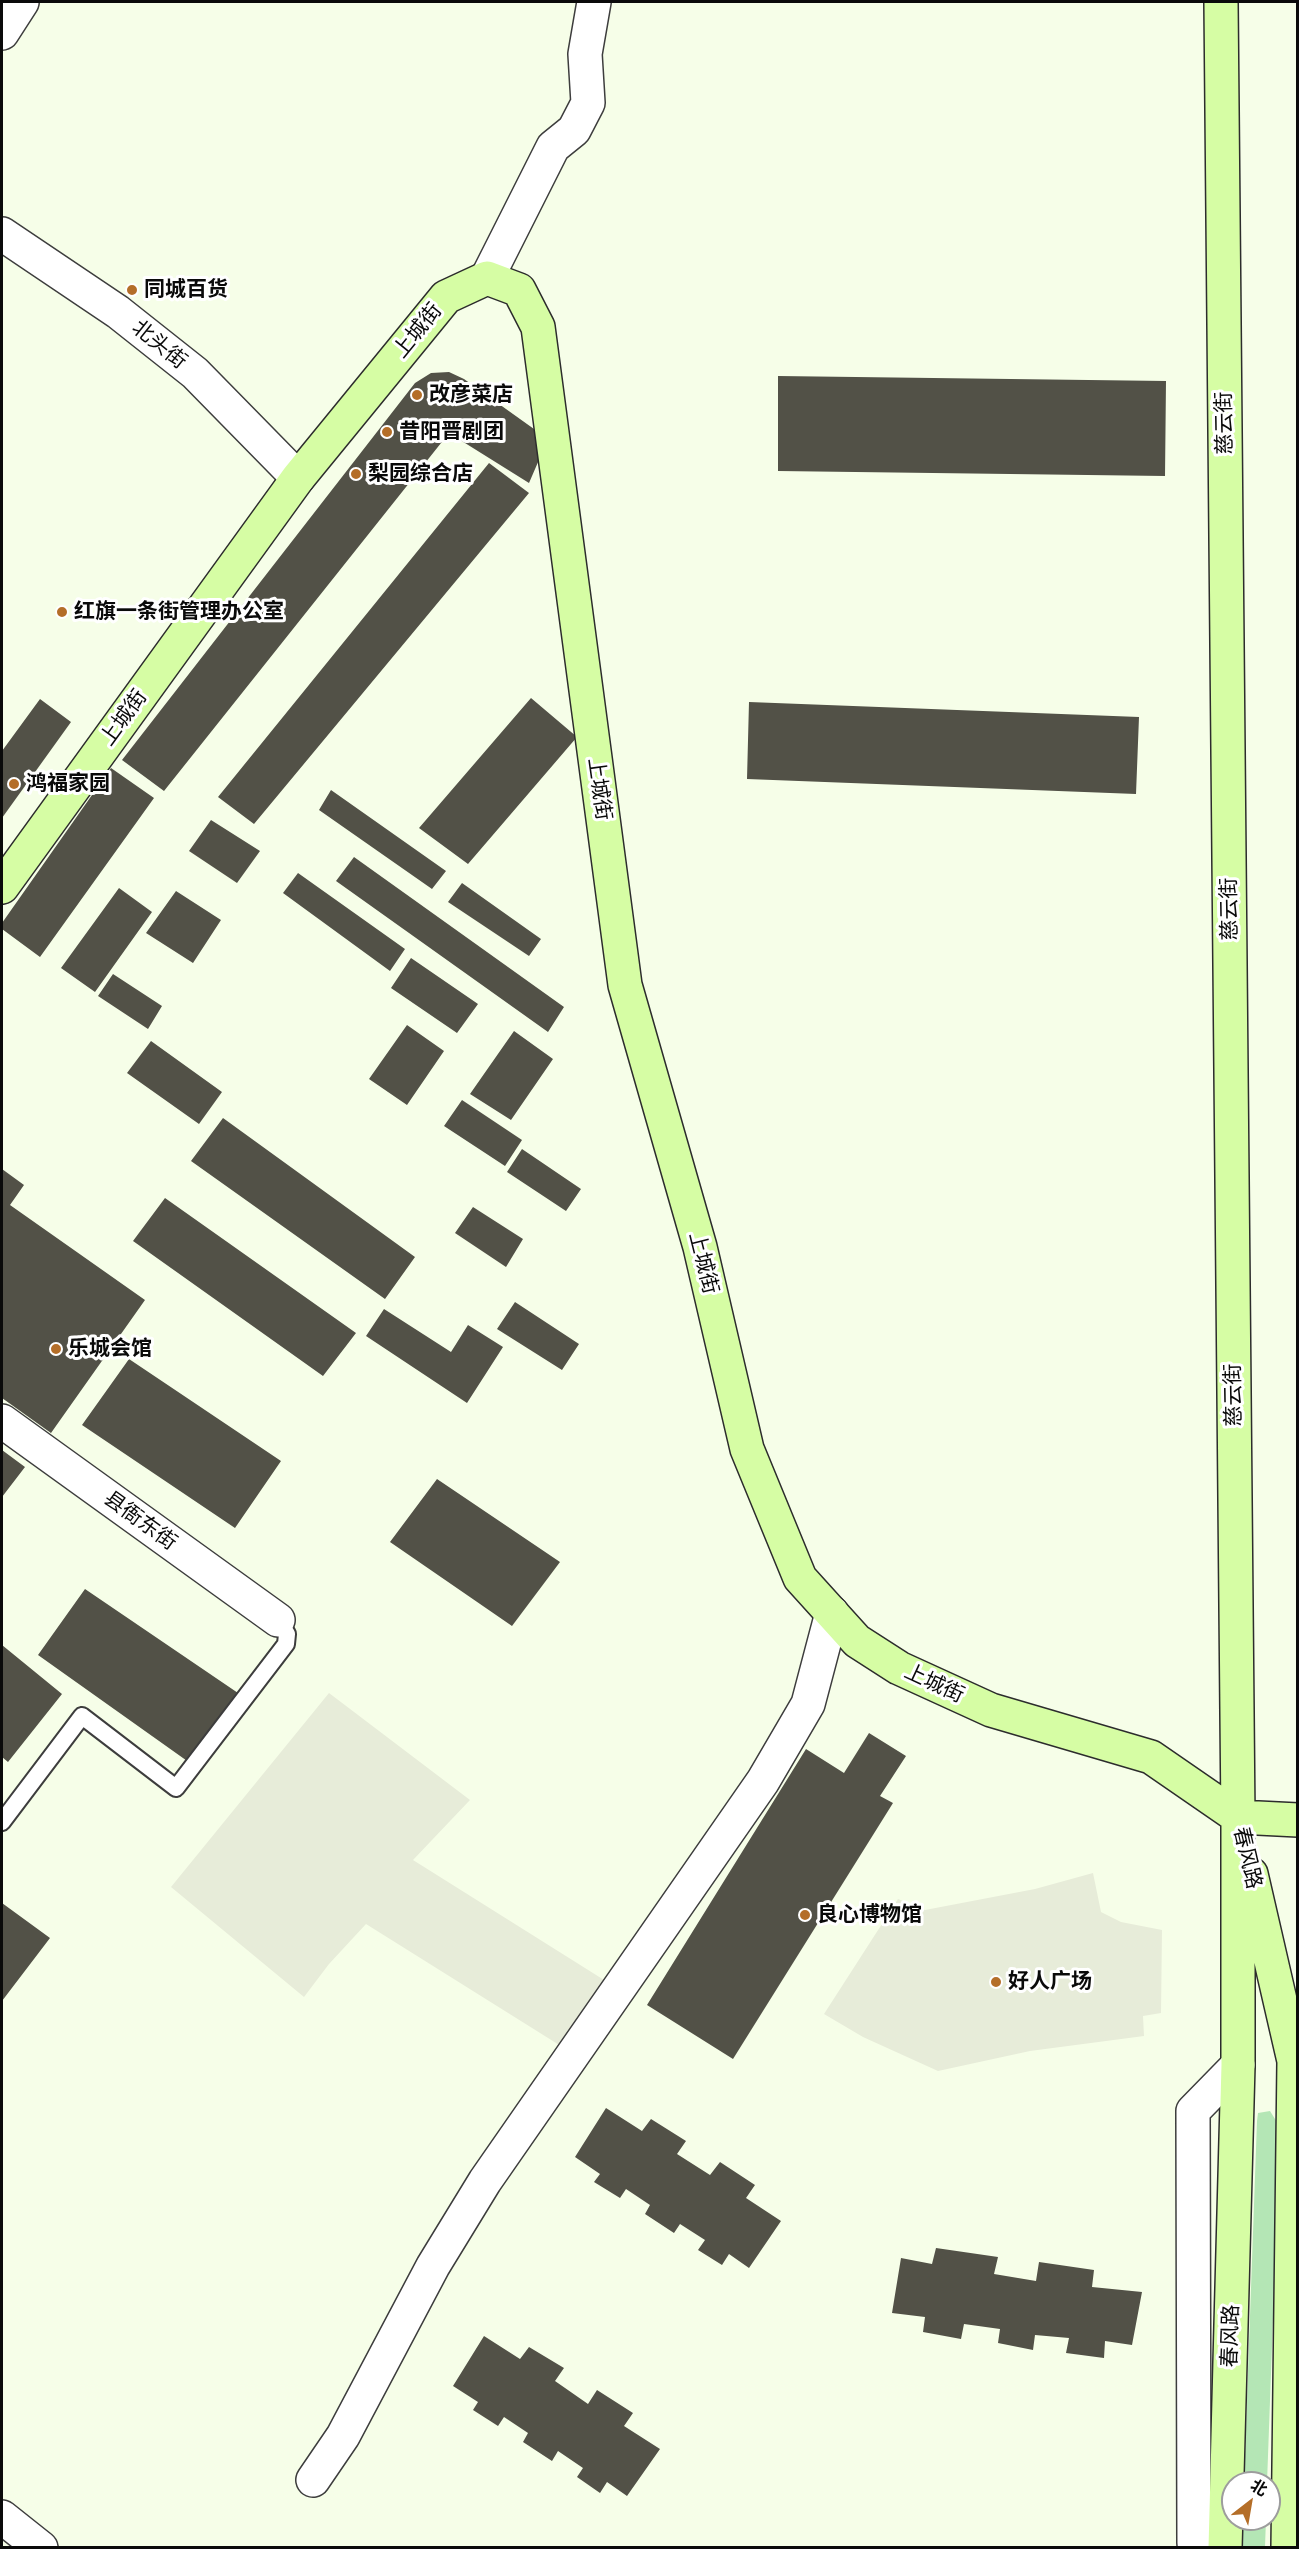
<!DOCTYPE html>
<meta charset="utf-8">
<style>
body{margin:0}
#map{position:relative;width:1299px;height:2549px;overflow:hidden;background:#f6fee8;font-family:"Noto Serif","Noto Sans SC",serif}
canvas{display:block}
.frame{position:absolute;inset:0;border:3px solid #0a0a0a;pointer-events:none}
.north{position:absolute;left:1221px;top:2471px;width:60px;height:60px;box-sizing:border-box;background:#fff;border:2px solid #9d9d9d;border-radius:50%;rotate:31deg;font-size:16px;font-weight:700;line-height:24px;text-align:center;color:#0a0a0a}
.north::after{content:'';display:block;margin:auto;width:21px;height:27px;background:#b46e28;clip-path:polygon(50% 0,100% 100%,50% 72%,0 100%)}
</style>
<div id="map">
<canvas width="1299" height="2549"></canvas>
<div class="frame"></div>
<div class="north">北</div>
</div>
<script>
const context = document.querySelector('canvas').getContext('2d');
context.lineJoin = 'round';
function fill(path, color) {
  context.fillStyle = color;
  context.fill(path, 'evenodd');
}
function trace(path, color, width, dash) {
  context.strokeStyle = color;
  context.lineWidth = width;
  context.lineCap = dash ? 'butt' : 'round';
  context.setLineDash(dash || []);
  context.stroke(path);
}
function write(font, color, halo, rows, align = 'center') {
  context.font = font + ' "Noto Serif","Noto Sans SC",serif';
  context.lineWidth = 6;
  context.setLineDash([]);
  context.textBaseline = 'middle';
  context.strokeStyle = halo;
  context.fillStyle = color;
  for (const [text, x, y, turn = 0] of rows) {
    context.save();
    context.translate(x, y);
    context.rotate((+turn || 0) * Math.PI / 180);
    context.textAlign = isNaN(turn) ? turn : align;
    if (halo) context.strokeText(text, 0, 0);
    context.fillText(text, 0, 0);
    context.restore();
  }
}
fill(new Path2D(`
 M1270,2111L1280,2127L1267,2483H1244L1257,2121L1258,2113Z
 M1243,2519H1266L1265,2547H1242Z`), '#b4e6b5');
fill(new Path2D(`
 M329,1693L470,1800L413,1860L620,1990L572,2053L366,1924L329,1964L304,1997L171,1887Z
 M1093,1873L1101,1912L1121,1922L1162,1930L1161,2013L1143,2016L1144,2036L1030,2051L938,2071L863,2037L824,2014L898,1899L925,1910L1035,1889Z`), '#e7ecd9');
fill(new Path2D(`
 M449,372L464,379L548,439L529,483L449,433L164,791L122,760L415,383L431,373Z
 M778,376L1166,381L1165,476L778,471Z
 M489,463L529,493L254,824L218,797Z
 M531,698L577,737L468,864L419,828Z
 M40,699L71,722L2,818V751Z
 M749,702L1139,717L1136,794L747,779Z
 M111,768L154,798L40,957L2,929V923Z
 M331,790L446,871L432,889L319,810Z
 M211,820L260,851L237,883L189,851Z
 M354,857L564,1007L548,1032L336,881Z
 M298,873L405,949L390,971L283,893Z
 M462,883L541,939L529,956L448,902Z
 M119,888L152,912L95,992L61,968Z
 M176,891L221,920L193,963L146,933Z
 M411,958L478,1004L457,1033L391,988Z
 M113,974L162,1006L148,1029L98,996Z
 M407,1025L444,1051L407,1105L369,1079Z
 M514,1031L553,1059L511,1120L470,1094Z
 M151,1041L222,1092L199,1124L127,1073Z
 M462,1100L522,1140L505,1166L444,1126Z
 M223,1118L415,1257L385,1299L191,1161Z
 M522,1149L581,1189L566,1211L507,1172Z
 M2,1169L24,1185L10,1205L145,1300L51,1433L2,1398Z
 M165,1198L356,1333L323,1376L133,1241Z
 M473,1207L523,1239L506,1267L455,1233Z
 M515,1302L579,1344L562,1370L497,1329Z
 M384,1309L451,1352L468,1325L503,1347L467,1403L366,1336Z
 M129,1359L281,1461L235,1528L82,1425Z
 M2,1450L25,1467L2,1497Z
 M437,1479L560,1562L512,1626L390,1542Z
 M85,1589L238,1693L190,1763L38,1655Z
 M2,1645L62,1694L8,1762L2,1757Z
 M869,1733L906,1756L880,1796L893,1803L733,2059L647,2005L806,1749L844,1773Z
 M2,1903L50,1938L2,2001Z
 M606,2108L642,2131L651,2119L686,2141L677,2154L710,2175L720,2162L755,2185L746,2198L781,2221L749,2268L729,2254L722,2265L698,2250L705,2240L680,2224L674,2233L645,2214L650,2205L626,2189L620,2198L594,2182L600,2174L575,2157Z
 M936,2248L998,2257L994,2274L1036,2281L1039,2262L1094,2270L1092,2287L1142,2292L1132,2345L1105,2341L1104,2358L1066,2353L1069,2338L1035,2335L1033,2350L998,2343L1000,2329L964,2324L961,2339L923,2332L925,2317L892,2313L901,2258L932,2264Z
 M484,2336L520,2359L529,2347L564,2368L555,2381L588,2404L597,2390L633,2413L624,2426L660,2449L627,2496L607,2482L600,2493L577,2477L583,2468L558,2451L552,2461L523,2442L528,2433L504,2417L498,2426L473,2410L478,2402L453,2386Z`), '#525147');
const service = new Path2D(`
 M2,1822L82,1716L176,1788L286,1644L287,1634L278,1620`);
const minor = new Path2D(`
 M2,33L22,2
 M2,234L118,312L195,373L298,478
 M487,278L553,147L574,130L588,103L585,54L594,2
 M2,1421L278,1620
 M313,2480L343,2436L433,2266L485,2181L763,1781L808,1704L832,1613`);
const tertiary = new Path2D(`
 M2,2517L41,2548
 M1196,2548L1194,2543L1193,2111L1238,2065`);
const secondary = new Path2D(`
 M1221,2L1238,1817V2065L1225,2548
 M2,887L298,478L446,297L487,278L519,290L538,327L625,985L700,1247L747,1449L800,1578L857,1641L899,1668L991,1710L1151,1757L1238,1817
 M1238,1817L1298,1820
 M1251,1874L1294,2061L1288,2548`);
trace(service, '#3d3d3d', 20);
trace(minor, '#3d3d3d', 36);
trace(tertiary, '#3d3d3d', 36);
trace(secondary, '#2c2c2c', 36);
trace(service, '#fff', 16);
trace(minor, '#fff', 33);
trace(tertiary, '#fff', 33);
trace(secondary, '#d6fda4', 33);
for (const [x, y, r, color] of [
 [132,290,6,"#b46e28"],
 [417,395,6,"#b46e28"],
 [387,432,6,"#b46e28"],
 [356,474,6,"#b46e28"],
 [62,612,6,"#b46e28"],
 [14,784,6,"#b46e28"],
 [56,1349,6,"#b46e28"],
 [805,1915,6,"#b46e28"],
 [996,1982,6,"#b46e28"]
]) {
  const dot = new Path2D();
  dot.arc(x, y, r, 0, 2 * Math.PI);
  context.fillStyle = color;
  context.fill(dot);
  trace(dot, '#fff', 2);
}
write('bold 21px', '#0a0a0a', '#fff', [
 ["同城百货",144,290],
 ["改彦菜店",429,395],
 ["昔阳晋剧团",399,432],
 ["梨园综合店",368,474],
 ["红旗一条街管理办公室",74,612],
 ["鸿福家园",26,784],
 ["乐城会馆",68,1349],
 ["良心博物馆",817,1915],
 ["好人广场",1008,1982]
], 'left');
write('21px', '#0a0a0a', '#fff', [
 ["上城街",418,331,-51],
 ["北头街",159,345,39],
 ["慈云街",1225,423,-91],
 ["上城街",124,718,-54],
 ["上城街",599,789,82],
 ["慈云街",1230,909,-91],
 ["上城街",703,1263,76],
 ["慈云街",1234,1395,-91],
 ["县衙东街",140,1521,36],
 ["上城街",934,1684,25],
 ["春风路",1247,1858,77],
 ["春风路",1231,2336,-88]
]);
</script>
